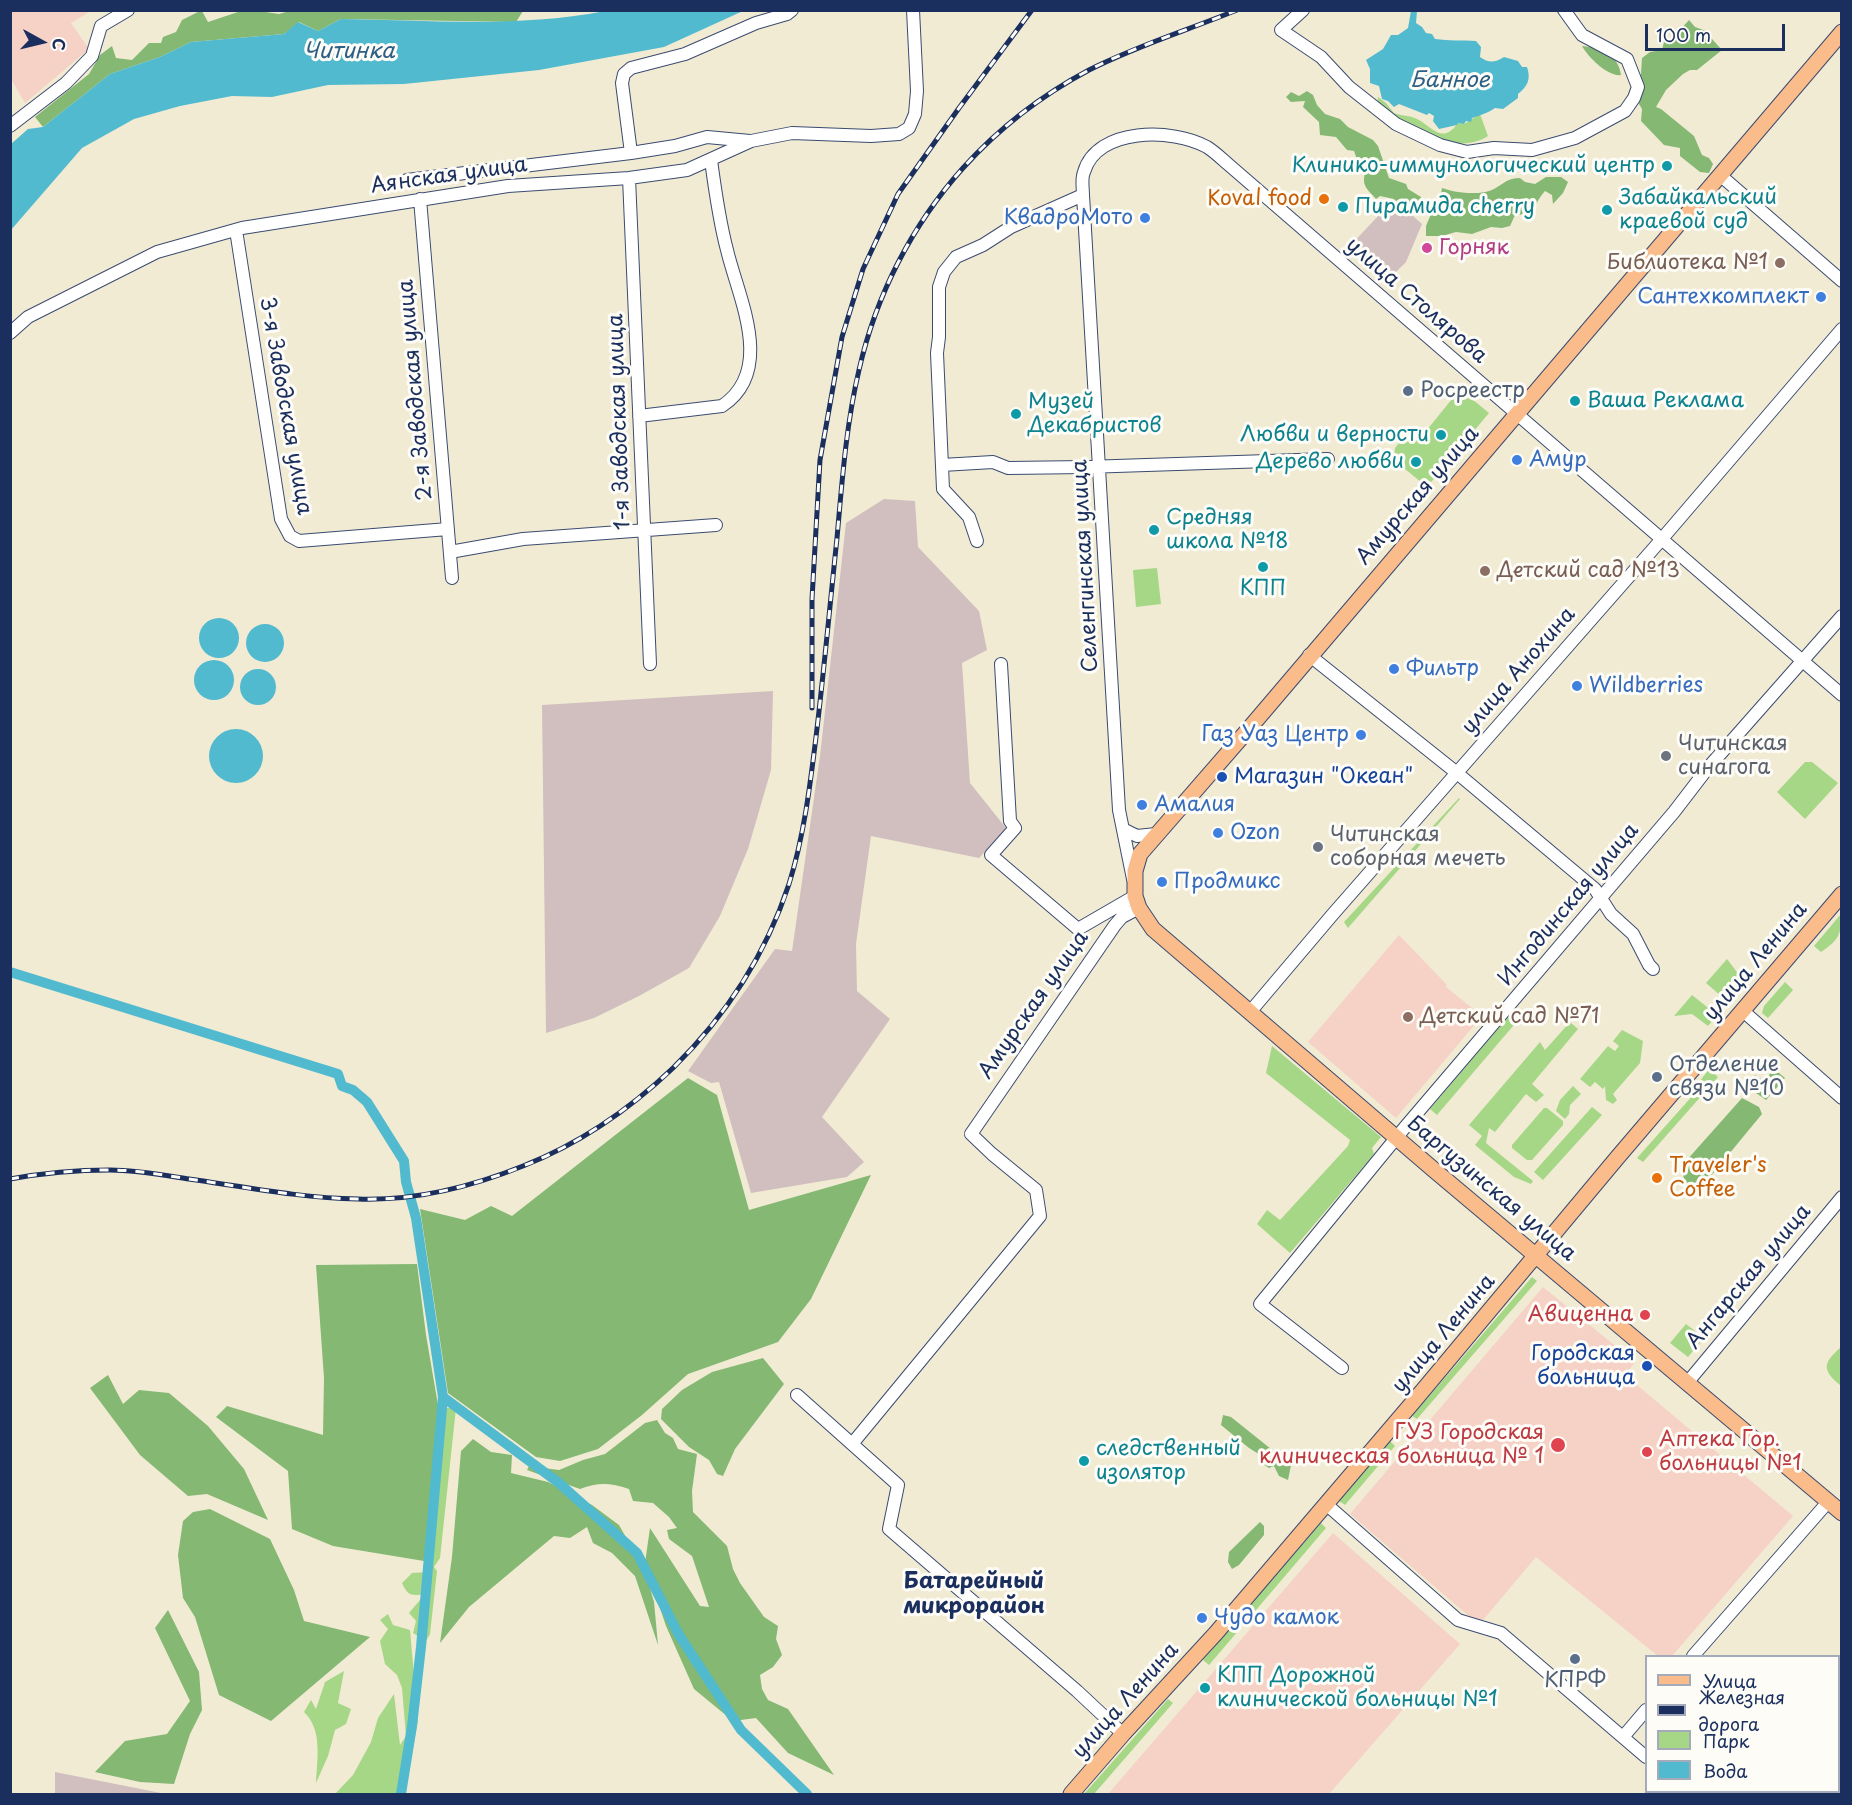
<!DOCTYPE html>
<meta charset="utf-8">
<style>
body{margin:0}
#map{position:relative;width:1852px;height:1805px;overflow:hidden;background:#f1ebd4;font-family:"Playpen Sans",sans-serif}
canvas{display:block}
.frame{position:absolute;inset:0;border:12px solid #1b2f5e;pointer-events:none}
.legend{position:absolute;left:1645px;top:1655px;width:195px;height:138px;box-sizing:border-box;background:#fdfcf7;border:2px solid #a3aaba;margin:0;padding:8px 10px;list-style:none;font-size:18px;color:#1b2f5e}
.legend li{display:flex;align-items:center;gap:12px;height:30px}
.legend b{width:30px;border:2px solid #a3aaba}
.north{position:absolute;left:12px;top:12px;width:60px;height:60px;-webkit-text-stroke:4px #fdfcf7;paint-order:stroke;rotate:98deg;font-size:16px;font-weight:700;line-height:24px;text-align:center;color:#1b2f5e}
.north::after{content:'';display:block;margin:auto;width:21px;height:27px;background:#1b2f5e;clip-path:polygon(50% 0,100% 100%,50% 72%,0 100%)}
.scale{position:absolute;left:1645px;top:24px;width:140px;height:27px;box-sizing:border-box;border:3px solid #1b2f5e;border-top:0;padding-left:8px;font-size:18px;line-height:21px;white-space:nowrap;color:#1b2f5e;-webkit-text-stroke:4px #fdfcf7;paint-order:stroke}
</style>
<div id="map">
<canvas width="1852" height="1805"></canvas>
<div class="frame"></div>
<ul class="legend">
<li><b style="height:8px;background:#f9bc8a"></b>Улица</li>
<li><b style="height:8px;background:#1b2f5e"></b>Железная дорога</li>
<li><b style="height:16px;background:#a6d786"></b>Парк</li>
<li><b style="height:16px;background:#52bacf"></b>Вода</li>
</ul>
<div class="north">С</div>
<div class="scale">100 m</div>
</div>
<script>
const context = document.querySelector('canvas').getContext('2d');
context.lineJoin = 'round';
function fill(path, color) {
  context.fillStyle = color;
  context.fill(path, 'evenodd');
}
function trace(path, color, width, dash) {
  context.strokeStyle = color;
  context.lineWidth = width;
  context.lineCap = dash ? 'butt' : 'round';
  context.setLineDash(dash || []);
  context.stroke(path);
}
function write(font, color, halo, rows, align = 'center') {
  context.font = font + ' "Playpen Sans",sans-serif';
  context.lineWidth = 6;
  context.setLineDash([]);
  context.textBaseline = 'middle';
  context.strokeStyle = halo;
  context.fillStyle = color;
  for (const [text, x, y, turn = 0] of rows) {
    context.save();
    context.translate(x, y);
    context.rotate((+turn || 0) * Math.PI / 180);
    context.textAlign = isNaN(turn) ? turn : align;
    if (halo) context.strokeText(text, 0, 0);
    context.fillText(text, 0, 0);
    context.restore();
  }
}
fill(new Path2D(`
 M11,11H91L71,23L89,49L25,103L11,79Z
 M1399,935L1447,985L1446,987L1482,1016L1396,1118L1308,1042Z
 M1543,1287L1635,1362L1625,1375L1793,1516L1672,1656H1658L1536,1557L1483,1620L1470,1617L1350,1514Z
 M1333,1533L1460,1644L1329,1794H1108Z`), '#f6d1c5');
fill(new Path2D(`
 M1394,199L1422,224L1406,262L1386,282L1349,247Z
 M884,499L915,501L918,547L979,611L987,650L962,663L970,783L1006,828L979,858L871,836L856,944L857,991L890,1019L822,1117L864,1162L847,1177L751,1193L719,1082L711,1083L688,1071L775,949L792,951L820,756L846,523Z
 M773,691L771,770L748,849L720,916L689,968L639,996L594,1018L546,1033L542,705Z
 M55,1772L166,1794H55Z`), '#d1bfbf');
fill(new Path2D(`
 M1378,97L1386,103L1394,113C1402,116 1409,115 1417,119C1433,127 1442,145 1458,123L1464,124L1480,114L1488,136C1458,155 1418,133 1388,124L1381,120L1377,105Z
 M1460,389L1489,413L1427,487L1394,460L1395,448L1407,433L1418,441Z
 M1157,568L1161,604L1136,607L1133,570Z
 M1805,762H1812L1838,783L1805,819L1777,792Z
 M1459,798L1460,799L1348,928L1344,922Z
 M1841,914C1842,934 1838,941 1821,952L1814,946Z
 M1727,959L1746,984L1729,1003L1706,983Z
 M1785,982L1793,990L1768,1018L1762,1013L1764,1006Z
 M1692,995L1716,1014L1723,1007L1724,1008L1708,1026L1692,1014L1674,1016Z
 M1512,1012L1519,1019L1437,1115L1430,1109Z
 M1570,1022L1578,1029L1532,1084L1544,1095L1536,1102L1526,1094L1495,1132L1489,1128L1486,1143L1533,1181L1531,1184L1514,1177L1475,1145L1482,1136L1469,1125L1540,1042L1545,1050Z
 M1622,1030L1643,1041L1640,1063L1613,1094L1617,1100L1613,1104L1606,1100L1605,1086L1603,1089L1595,1082L1590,1087L1580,1079L1608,1046L1615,1051L1619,1046L1613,1041Z
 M1272,1046L1381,1137L1372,1148L1374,1154L1290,1253L1257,1224L1267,1210L1280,1220L1348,1146L1350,1140L1266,1073Z
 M1709,1069L1718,1077L1643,1162L1637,1158L1702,1085L1700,1081Z
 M1573,1086L1581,1094L1570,1105L1569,1114L1565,1119L1556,1111L1560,1100Z
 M1592,1107L1602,1115L1543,1180L1534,1172Z
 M1544,1108H1547L1563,1121V1125L1532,1160H1527L1512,1148V1145Z
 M1532,1277L1537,1281L1417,1419L1412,1416Z
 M1686,1324L1704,1338L1688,1357L1670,1343Z
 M1841,1347V1386C1822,1370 1822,1364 1841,1347Z
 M446,1408H456L440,1558L434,1567L437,1571L430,1634L426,1641L413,1633L416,1621L409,1613L425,1594C411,1596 408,1596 402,1583L412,1573L428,1572L432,1569Z
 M1390,1441L1395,1446L1345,1505L1339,1501Z
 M1321,1523L1326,1528L1209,1665L1203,1660Z
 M388,1614L393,1625L410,1630L418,1721L404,1794H335L353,1775L371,1742L378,1718L394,1694L400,1745L406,1736L402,1688L397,1675L385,1664L380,1641L388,1629L380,1620Z
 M344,1671L338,1703L351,1709L346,1724L335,1730L328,1756L316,1783C317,1760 323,1730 304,1712L311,1700L316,1709L325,1682Z
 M1168,1699L1173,1703L1094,1794H1084Z`), '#a6d786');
fill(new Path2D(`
 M244,10L259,11L279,14L293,10L523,11L516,22L341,19L318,31L299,22L284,34L191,42L160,57L110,74L43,127L35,117L89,74L100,55L112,46L116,58L132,60L149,43H161L163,37L176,32L182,20L200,11H202L208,22Z
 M1689,20L1695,27L1709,32L1712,39L1722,50L1697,70H1690L1683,74L1666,90L1656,107L1661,109L1694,136L1702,155L1709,158L1713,164L1709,173L1700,172L1680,156V148L1664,145L1641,121L1642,109L1639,104L1642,58L1650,52L1662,50L1664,42L1672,39Z
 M1582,46C1602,48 1618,54 1621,75C1608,77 1588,57 1582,46Z
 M1307,91L1313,95L1317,105L1325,114L1340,119L1348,127L1373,140L1378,146L1389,178L1406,184L1408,189L1421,197L1420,202L1414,205L1407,201L1400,205L1394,199L1380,196L1376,199C1372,194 1364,188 1364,181C1364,174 1366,173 1363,166L1359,165L1354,151L1347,150L1336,137L1320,135L1319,122L1303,107L1305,101L1291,102L1286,97L1291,92L1299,96Z
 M1546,177H1561L1568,182L1563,193L1553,204L1552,195L1545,191C1533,204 1537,215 1515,215L1510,226L1502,228L1491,227L1472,234L1456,232L1442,236H1426V226L1431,214L1427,210L1426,203C1435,200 1441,198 1442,188C1456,193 1480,196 1494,189C1505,183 1507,178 1520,178L1525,182L1535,184Z
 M1774,1069L1785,1078L1766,1100L1746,1086L1755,1075L1764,1081Z
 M688,1078L717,1095L749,1210L871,1175L811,1299L778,1342L688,1374L642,1415L598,1449L560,1461L536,1457L448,1393L420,1209L465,1220L491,1206L512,1216Z
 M1742,1098L1759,1107L1762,1114L1696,1194L1688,1191L1682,1172L1686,1161Z
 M417,1264L426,1335L438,1405V1440L424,1561L333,1546L292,1529L288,1471L216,1417L227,1406L323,1435L324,1378L316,1265Z
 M763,1358L784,1384L735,1449L723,1476L717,1474L709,1460L689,1447L661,1419L662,1409L682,1390L712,1372Z
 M108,1375L123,1404L139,1390L169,1393L208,1426L244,1469L268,1520L207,1494L188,1496L140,1455L90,1388Z
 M1223,1415L1231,1417L1291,1465L1288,1480L1279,1476L1274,1466L1269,1468L1263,1464L1262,1456L1249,1448L1221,1425Z
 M657,1420L665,1433L673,1438L678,1449L697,1454L692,1491L693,1512L727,1546L733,1569L740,1583L764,1617L778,1626L776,1639L782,1655L773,1667L760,1675L762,1689L768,1700L788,1709L834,1775L788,1753L756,1718L733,1721L694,1689L666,1626L645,1563L650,1528L700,1606L709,1607L692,1556L669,1539L667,1530L677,1528L669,1517L653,1503L633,1501L629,1489C610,1483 599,1482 580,1489L527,1470L529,1466L559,1470L583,1460L605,1454L645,1423Z
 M473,1439L491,1452L512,1455L511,1473L548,1482L592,1505L619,1525L645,1571L654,1602L658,1645L635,1576L612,1553L593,1543L587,1527L570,1538L554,1536L469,1607L440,1643L452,1557L461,1451Z
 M210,1509L270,1539L294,1590L304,1621L370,1637L271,1721L219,1695L195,1617L183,1598L178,1555L183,1521L193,1512Z
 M1260,1522L1264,1526V1535L1239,1565L1232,1569L1228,1562L1229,1552Z
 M168,1610L199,1672L202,1710L190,1734L174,1784L140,1782L95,1772L125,1741L167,1734L190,1701L155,1628Z`), '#84b873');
fill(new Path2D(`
 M605,11H743L664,47L539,70L404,84L328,85L272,97L232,96L180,106L134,119L82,148L11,230V144L28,129L43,127L110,74L160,57L191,42L284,34L298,22L318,31L341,19C429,20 518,28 605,11Z
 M1411,11H1417L1416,23L1422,27L1426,33L1432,34L1435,39C1449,41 1462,40 1476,41L1481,47L1480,57C1489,63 1494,63 1504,57L1518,61L1522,67H1527C1531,79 1528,86 1518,94V98L1503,109L1495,108C1488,113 1481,115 1472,118L1471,122L1466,121L1464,124L1458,123L1457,125L1439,129L1433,121L1434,116L1429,113L1427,115L1399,104L1394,107L1388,101L1382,99L1379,86L1370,83V69L1366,60L1383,49L1391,35H1398L1408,28Z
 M199 638a20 20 0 1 1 40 0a20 20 0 1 1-40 0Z
 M246 643a19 19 0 1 1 38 0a19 19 0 1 1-38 0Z
 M194 680a20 20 0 1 1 40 0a20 20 0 1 1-40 0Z
 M240 687a18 18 0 1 1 36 0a18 18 0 1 1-36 0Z
 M209 756a27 27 0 1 1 54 0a27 27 0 1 1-54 0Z`), '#52bacf');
trace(new Path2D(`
 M10,972L338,1074L342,1086L353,1090L367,1102L404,1161L406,1182L416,1218L443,1397L421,1647L412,1726L401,1794
 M443,1397L559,1483L637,1553L679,1635L741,1730L807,1794`), '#52bacf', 10);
const minor = new Path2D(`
 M1303,10L1281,30L1321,57L1349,87L1396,124L1440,145L1467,152L1494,148L1532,150L1575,138L1625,111L1634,98L1638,87L1627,59L1582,35L1564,10
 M10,126L66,83L92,56L101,26L128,10
 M631,153L622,83L624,74L631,68L685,54L756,23L787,14L792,10
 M1720,175L1842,281
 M629,178L650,664
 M407,180L631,153L675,146L707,137L750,141
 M420,199L452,578
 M236,230L281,519L290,536L299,541L448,529
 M10,333L28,317L157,252L242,228L508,186L629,178L687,170L751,141L792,133L871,136L899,134L909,128L915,114L917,91L913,10
 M639,416L722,406C776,370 738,297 727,250C719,220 715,190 711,160
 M942,465L993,462L1008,468L1086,467L1328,459
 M977,541L969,517L943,489L937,353L939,337V287L944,272L956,257L983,245L1011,227L1083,195
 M450,552L523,539L716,525
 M1309,655L1457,773L1595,889L1611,914L1633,934L1649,965L1653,969
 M1001,664L1010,821L1015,828L991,855L1078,929L1135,896
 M1123,829L1137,836L1156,834
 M1133,879L1119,810L1083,195C1083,188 1081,179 1084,172C1097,127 1173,128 1207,147C1215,152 1222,159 1229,165L1842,695
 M1743,1011L1842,1098
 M1250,1012L1333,914L1661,540L1842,329
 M1342,1368L1260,1304L1406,1126L1674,812L1707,769L1842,616
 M1687,1383L1842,1197
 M797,1395L898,1485L889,1529L1077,1691L1123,1734
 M852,1444L1040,1216L1036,1190L992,1154L971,1134L1115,925L1122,917L1139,908
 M1326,1504L1458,1620L1501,1633L1646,1757
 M1693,1656L1828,1502
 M1623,1737L1646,1710
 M1687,1792L1690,1794`);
const major = new Path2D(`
 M1842,32L1247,731L1140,854L1135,871V896L1139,908L1153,929L1434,1170L1842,1513
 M1071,1794L1123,1734L1216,1633L1414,1401L1617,1158L1842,894`);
trace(minor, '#3b4b70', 14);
trace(major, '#3b4b70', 17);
trace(minor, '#fff', 12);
trace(major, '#f9bc8a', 15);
const rail = new Path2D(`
 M812,708V599L820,460L842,337L863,269L898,194L959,108L1032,10
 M10,1179C43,1173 77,1170 110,1170C136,1170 163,1175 189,1179C245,1187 301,1198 358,1199C414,1201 471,1187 523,1166C579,1144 630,1109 673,1068C725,1017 766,954 789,884C804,836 810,786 816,737C824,671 830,604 837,538C842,482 846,425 859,370C876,295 912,225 963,168C999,128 1042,95 1089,70C1136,46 1188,30 1237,10`);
trace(rail, '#1b2f5e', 5);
trace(rail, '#fdfcf7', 3, [9]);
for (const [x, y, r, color] of [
 [1667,166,6,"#0f9aa8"],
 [1324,199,6,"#e8710a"],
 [1343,207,6,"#0f9aa8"],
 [1607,210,6,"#0f9aa8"],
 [1145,218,6,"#3f7fe0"],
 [1427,248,6,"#d1479c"],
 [1780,263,6,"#8d6e63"],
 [1821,297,6,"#3f7fe0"],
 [1408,391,6,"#5c6f8a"],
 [1575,401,6,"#0f9aa8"],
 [1016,414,6,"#0f9aa8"],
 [1441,435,6,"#0f9aa8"],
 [1517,460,6,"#3f7fe0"],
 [1416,462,6,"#0f9aa8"],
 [1154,530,6,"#0f9aa8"],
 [1263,567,6,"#0f9aa8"],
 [1485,571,6,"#8d6e63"],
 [1394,669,6,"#3f7fe0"],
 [1577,686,6,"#3f7fe0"],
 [1361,735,6,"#3f7fe0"],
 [1666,756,6,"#6b7280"],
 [1222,777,6,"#1a4fb4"],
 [1142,805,6,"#3f7fe0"],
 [1218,833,6,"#3f7fe0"],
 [1318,847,6,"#6b7280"],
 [1162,882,6,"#3f7fe0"],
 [1408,1017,6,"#8d6e63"],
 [1657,1077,6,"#5c6f8a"],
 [1657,1178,6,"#e8710a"],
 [1645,1315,6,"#e0444e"],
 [1647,1366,6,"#1a4fb4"],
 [1558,1445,8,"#e0444e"],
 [1647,1452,6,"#e0444e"],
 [1084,1461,6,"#0f9aa8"],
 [1202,1618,6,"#3f7fe0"],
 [1575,1659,6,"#5c6f8a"],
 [1205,1688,6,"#0f9aa8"]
]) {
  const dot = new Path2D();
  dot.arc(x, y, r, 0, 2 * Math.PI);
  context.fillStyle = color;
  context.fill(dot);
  trace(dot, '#fdfcf7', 2);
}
write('21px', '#0d838f', '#fdfcf7', [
 ["Клинико-иммунологический центр",1655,166,"right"],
 ["Забайкальский",1619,198],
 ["краевой суд",1619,222],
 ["Пирамида cherry",1355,207],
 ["Ваша Реклама",1587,401],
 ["Музей",1028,402],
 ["Декабристов",1028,426],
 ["Любви и верности",1429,435,"right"],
 ["Дерево любви",1404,462,"right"],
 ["Средняя",1166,518],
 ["школа №18",1166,542],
 ["КПП",1263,589,"center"],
 ["следственный",1096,1449],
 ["изолятор",1096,1473],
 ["КПП Дорожной",1217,1676],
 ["клинической больницы №1",1217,1700]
], 'left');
write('21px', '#1b2f5e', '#fdfcf7', [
 ["Аянская улица",449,176,-8],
 ["улица Столярова",1416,301,41],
 ["2-я Заводская улица",416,390,-95],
 ["3-я Заводская улица",285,406,80],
 ["1-я Заводская улица",620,422,-92],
 ["Амурская улица",1418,496,-49],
 ["Селенгинская улица",1086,566,-93],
 ["улица Анохина",1519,671,-49],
 ["Ингодинская улица",1569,905,-50],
 ["улица Ленина",1756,962,-50],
 ["Амурская улица",1034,1005,-55],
 ["Баргузинская улица",1491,1189,40],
 ["Ангарская улица",1749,1277,-50],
 ["улица Ленина",1444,1334,-50],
 ["улица Ленина",1126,1701,-48]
]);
write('21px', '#c56008', '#fdfcf7', [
 ["Koval food",1312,199],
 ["Traveler's",1669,1166,"left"],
 ["Coffee",1669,1190,"left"]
], 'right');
write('21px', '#366cbe', '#fdfcf7', [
 ["КвадроМото",1133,218,"right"],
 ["Сантехкомплект",1809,297,"right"],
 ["Амур",1529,460],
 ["Фильтр",1406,669],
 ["Wildberries",1589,686],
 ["Газ Уаз Центр",1349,735,"right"],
 ["Амалия",1154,805],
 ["Ozon",1230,833],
 ["Продмикс",1174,882],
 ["Чудо камок",1214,1618]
], 'left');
write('21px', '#b23c85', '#fdfcf7', [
 ["Горняк",1439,248]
], 'left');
write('21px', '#785e54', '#fdfcf7', [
 ["Библиотека №1",1768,263,"right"],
 ["Детский сад №13",1497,571],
 ["Детский сад №71",1420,1017]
], 'left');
write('21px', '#4e5e75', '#fdfcf7', [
 ["Росреестр",1420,391],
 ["Отделение",1669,1065],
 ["связи №10",1669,1089],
 ["КПРФ",1575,1681,"center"]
], 'left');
write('21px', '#5b616d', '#fdfcf7', [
 ["Читинская",1678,744],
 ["синагога",1678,768],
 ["Читинская",1330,835],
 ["соборная мечеть",1330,859]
], 'left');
write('21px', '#164399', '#fdfcf7', [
 ["Магазин \"Океан\"",1234,777],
 ["Городская",1635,1354,"right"],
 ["больница",1635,1378,"right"]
], 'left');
write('21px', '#be3a42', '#fdfcf7', [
 ["Авиценна",1633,1315],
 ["ГУЗ Городская",1544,1433],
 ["клиническая больница № 1",1544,1457],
 ["Аптека Гор.",1659,1440,"left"],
 ["больницы №1",1659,1464,"left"]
], 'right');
write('italic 22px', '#2e6086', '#fdfcf7', [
 ["Читинка",349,52],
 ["Банное",1450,81]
]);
write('bold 22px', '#1b2f5e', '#fdfcf7', [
 ["Батарейный",974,1582],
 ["микрорайон",974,1607]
]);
</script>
